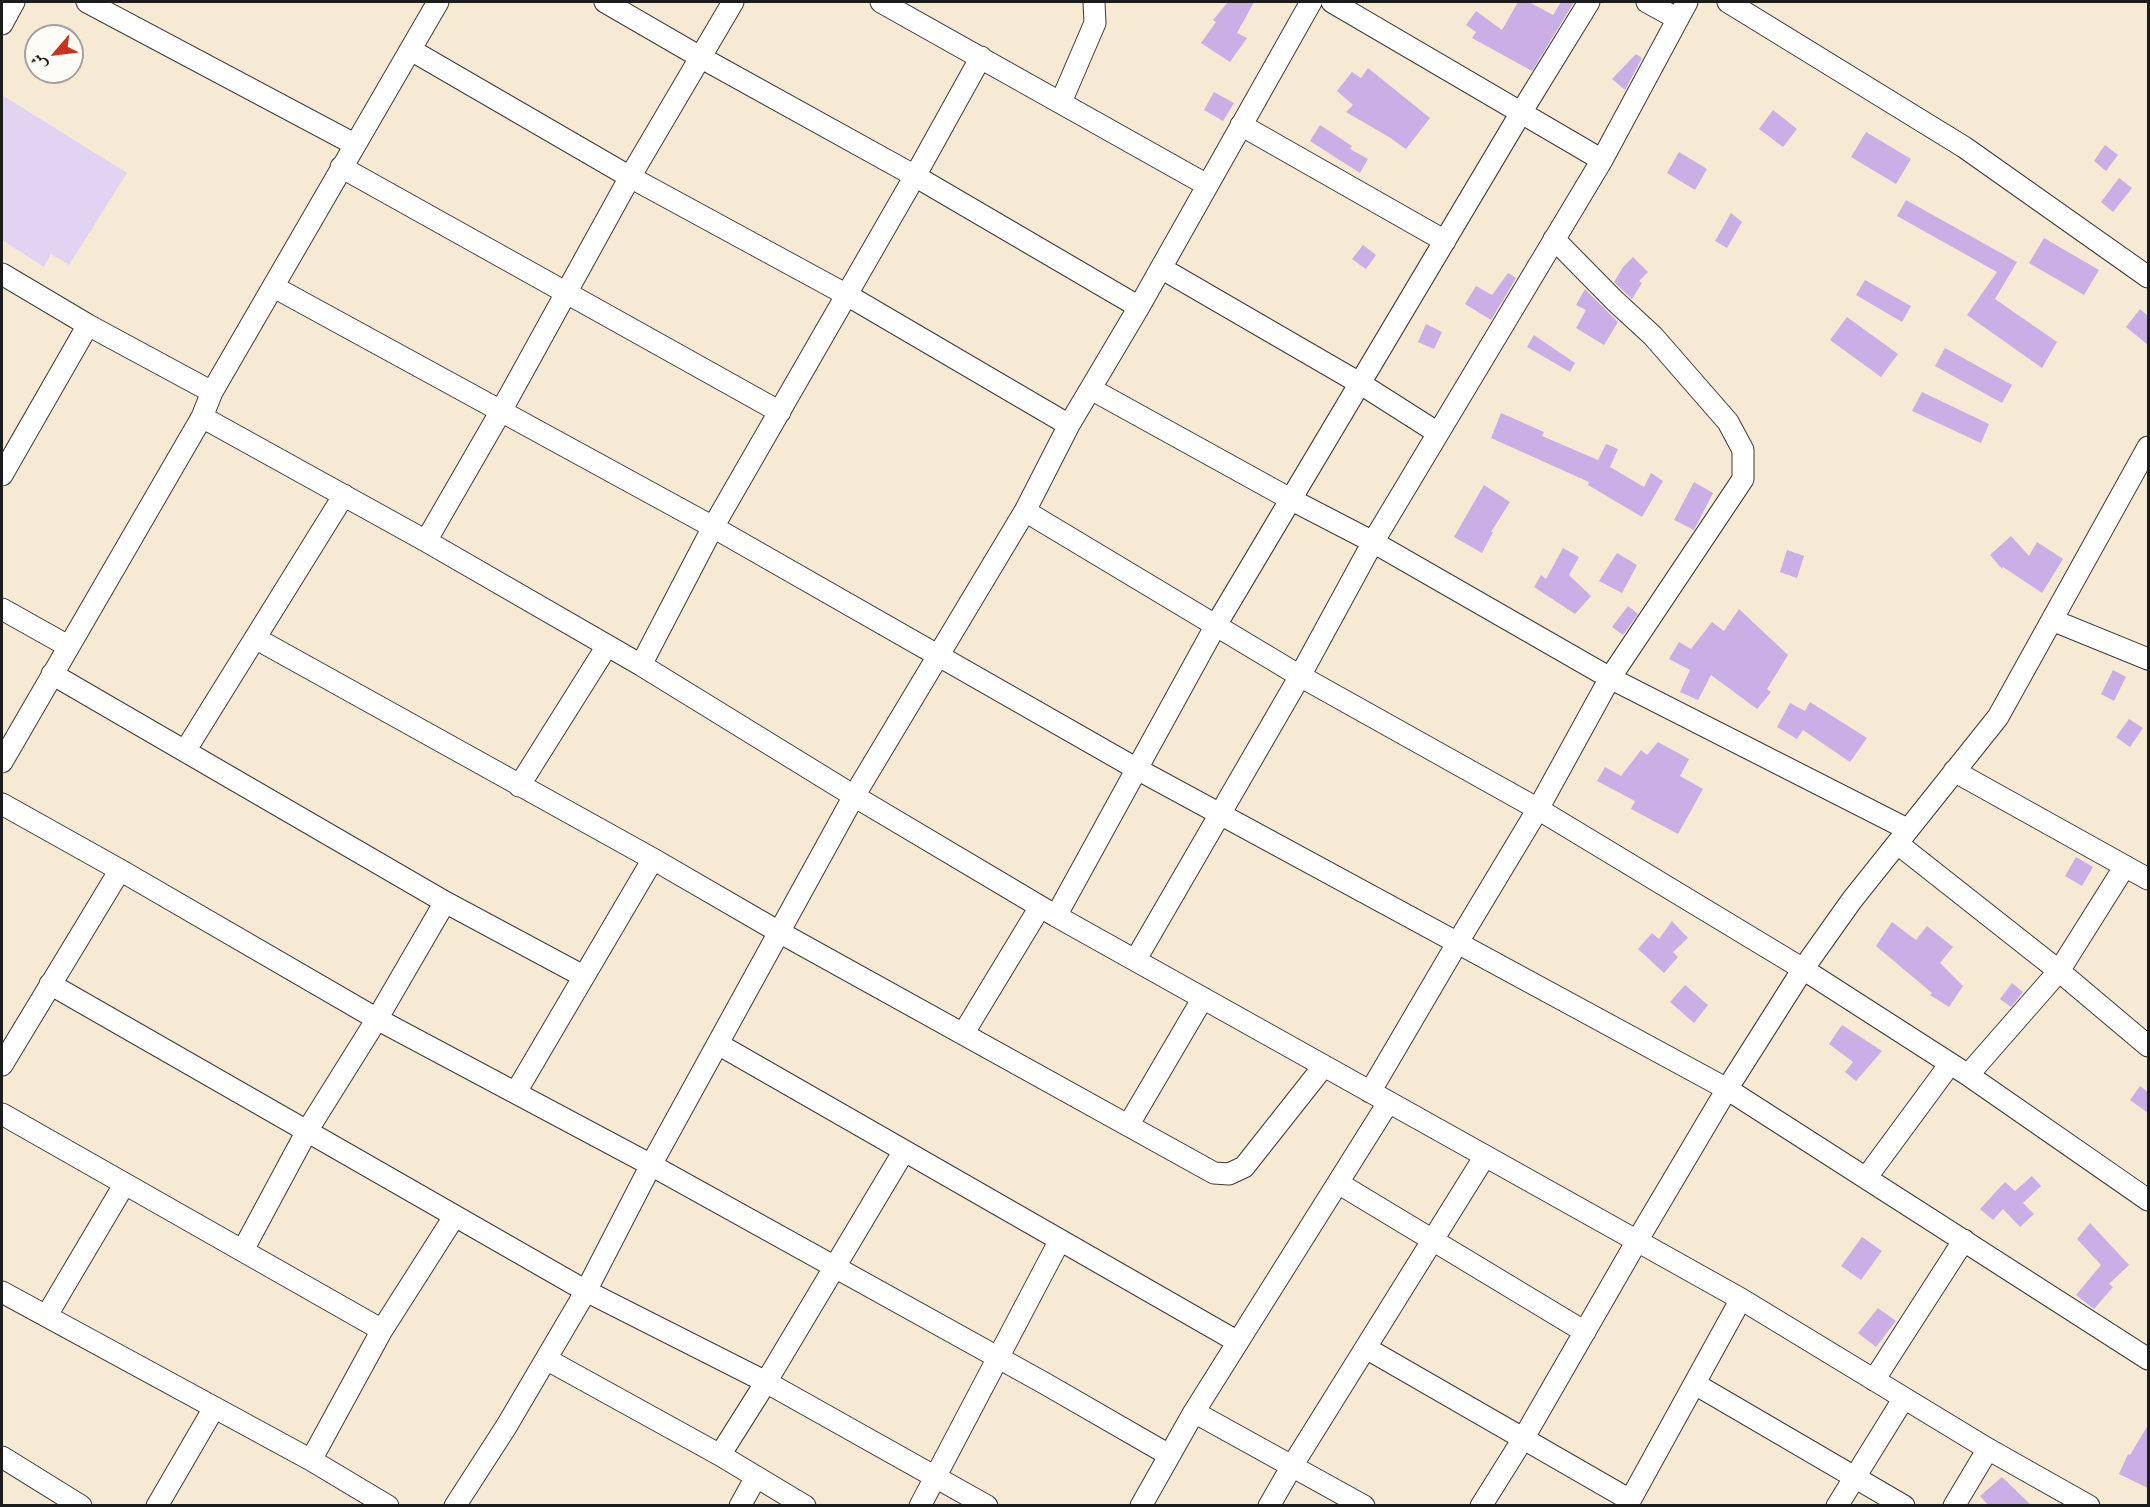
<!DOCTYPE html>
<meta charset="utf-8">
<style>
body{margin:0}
#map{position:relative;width:2150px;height:1507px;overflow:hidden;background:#f6ead4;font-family:"IM FELL English",Amiri,serif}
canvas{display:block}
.frame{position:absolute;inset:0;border:3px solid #1c1c1c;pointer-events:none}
.north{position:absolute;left:24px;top:24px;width:60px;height:60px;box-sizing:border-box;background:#fdfcf7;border:2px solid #a3a29f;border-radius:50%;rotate:242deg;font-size:16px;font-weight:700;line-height:24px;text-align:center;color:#1c1c1c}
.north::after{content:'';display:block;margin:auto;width:21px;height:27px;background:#c8321e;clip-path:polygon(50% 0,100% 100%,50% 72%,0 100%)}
</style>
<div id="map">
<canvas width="2150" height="1507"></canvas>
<div class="frame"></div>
<div class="north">ش</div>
</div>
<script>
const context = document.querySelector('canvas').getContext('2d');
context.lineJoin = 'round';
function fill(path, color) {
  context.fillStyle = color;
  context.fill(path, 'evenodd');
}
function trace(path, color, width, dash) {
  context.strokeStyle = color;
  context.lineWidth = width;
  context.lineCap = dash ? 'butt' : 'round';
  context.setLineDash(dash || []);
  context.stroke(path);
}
fill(new Path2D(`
 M2,95L127,173L69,265L51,254L44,267L2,240Z`), '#e3d3f2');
fill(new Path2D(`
 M1228,2H1254L1237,33L1247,38L1230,62L1201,43L1216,22L1213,20Z
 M1518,2H1529L1553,15L1561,2H1574L1532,71L1472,38L1476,32L1466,25L1476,11L1502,30Z
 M1636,54L1642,58L1625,90L1612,79Z
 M1368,68L1430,118L1406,149L1389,137L1346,112L1353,105L1337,91L1352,72L1361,78Z
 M1214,92L1234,103L1223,121L1204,110Z
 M1773,110L1797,129L1783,147L1759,129Z
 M1320,125L1352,146L1350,149L1368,159L1360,173L1310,141Z
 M1866,132L1911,159L1896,184L1851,157Z
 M2105,145L2118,155L2106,171L2094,161Z
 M1679,152L1707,169L1695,190L1667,173Z
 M2119,178L2132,188L2113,212L2101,202Z
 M1906,200L2017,262L1995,299L2057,342L2042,368L1967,315L1997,272L1897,216Z
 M1731,213L1742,222L1727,248L1715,241Z
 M2044,238L2099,270L2084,295L2029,263Z
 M1363,245L1376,255L1366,269L1352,259Z
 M1633,257L1648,272L1639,281L1642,283L1632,299L1614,282L1623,267Z
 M1508,273L1516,278L1491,320L1465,304L1476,286L1492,295Z
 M1865,280L1911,306L1902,322L1856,295Z
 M1585,289L1618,322L1604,345L1576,328L1586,310L1576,305Z
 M2140,309L2148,316V345L2126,327Z
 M1847,317L1898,354L1881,377L1830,340Z
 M1426,324L1442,332L1434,349L1418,342Z
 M1534,335L1575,363L1570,372L1527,347Z
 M1945,348L2012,385L2002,403L1935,366Z
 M1922,392L1989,424L1981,443L1912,411Z
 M1501,413L1544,432L1542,436L1598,460L1606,444L1618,449L1610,467L1644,487L1651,473L1663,481L1642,517L1588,485L1589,482L1491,438Z
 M1694,482L1713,493L1694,530L1674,520Z
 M1484,485L1510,502L1491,532H1493L1482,553L1454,537Z
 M2011,536L2029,556L2037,542L2063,559L2042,593L2003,567L2002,569L1990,555Z
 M1563,548L1579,557L1569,575L1591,596L1575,614L1534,587L1541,575L1546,579Z
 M1787,550L1804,556L1797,578L1780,572Z
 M1617,553L1637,565L1622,593L1599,581Z
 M1628,606L1638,614L1623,635L1612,627Z
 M1739,609L1788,655L1767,689L1771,692L1757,709L1711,675L1698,700L1680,692L1690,670L1669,659L1679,642L1691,649L1712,622L1724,631Z
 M2113,670L2126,677L2114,701L2101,694Z
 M1810,702L1867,738L1850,762L1803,730L1797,739L1777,727L1790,703L1805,711Z
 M2129,719L2143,728L2130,747L2116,737Z
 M1658,742L1689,759L1680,776L1703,789L1678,834L1631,809L1635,801L1597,781L1605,767L1621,776L1641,750L1647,755Z
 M2076,857L2093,867L2082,886L2065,876Z
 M1672,921L1688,938L1673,952L1678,957L1664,973L1638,949L1652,933L1659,939Z
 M1892,922L1916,940L1927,926L1953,947L1940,963L1963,986L1949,1007L1930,995L1932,993L1876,946Z
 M2012,983L2023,992L2011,1007L2000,999Z
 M1685,985L1708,1005L1694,1023L1670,1002Z
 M1842,1025L1882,1051L1856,1081L1845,1072L1853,1062L1829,1044Z
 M2140,1086L2148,1092V1113L2130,1100Z
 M2032,1176L2041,1186L2023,1203L2034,1214L2020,1227L2003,1209L1993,1220L1980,1209L2005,1182L2015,1191Z
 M2090,1223L2129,1265L2109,1284L2113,1287L2094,1309L2076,1295L2101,1265L2077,1239Z
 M1862,1237L1882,1251L1861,1280L1841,1266Z
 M1878,1308L1896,1321L1876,1347L1858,1333Z
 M2148,1425V1488L2119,1474L2128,1454L2130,1455Z
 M2002,1477L2032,1506H1989L1980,1496Z`), '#c9afe5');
const minor = new Path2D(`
 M87,2L354,144
 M605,2L700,57L915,176L1139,307
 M881,2L1207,185
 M1332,2L1602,160
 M1647,2L1678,19
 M1728,2L1964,147L2148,277
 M2,24L14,2
 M411,50L630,177L847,295L1069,425
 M1061,102L1095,23L1094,2
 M1241,125L1445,241
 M341,167L780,412
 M1161,268L1361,384L1438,433
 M2,274L88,325L212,392
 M274,287L713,527L1137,769L1727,1089L2148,1359
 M1091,389L1292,500L1373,542L1610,678L1907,829
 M202,417L426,541L641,665L854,796L1056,916L1741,1299L1988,1449L2089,1506
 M2,475L88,325
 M1025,511L1300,676L1538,809L1803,969L1968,1075L2148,1200
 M426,541L501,411L630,177L733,2
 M2,609L68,646
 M2052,620L2148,659
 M255,638L653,859L779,932L1214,1173L1229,1174L1244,1167L1323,1067
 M641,665L713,527L915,176L981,57
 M52,674L445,902L583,976
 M185,751L344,495
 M2,762L202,417L212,392L438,2
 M1954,771L2148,879
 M519,786L607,646
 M2,804L120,870L377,1019L651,1165L1044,1383L1169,1455
 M1898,844L2059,971L2148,1046
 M1056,916L1216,625L1522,111L1589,2
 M1136,959L1300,676L1373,542L1602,160L1687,2
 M50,984L586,1291L766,1382L987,1506
 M963,1034L1040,907
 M718,1044L1238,1342
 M2,1065L120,870
 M1968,1075L2059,971L2125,866
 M516,1092L653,859
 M1370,1092L1458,942L1538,809L1610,678L1743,479V450L1728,422L1653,336L1615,301L1554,239
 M2,1114L382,1330
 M1129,1124L1203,998
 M1866,1178L1950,1064
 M1338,1183L1585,1332
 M243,1250L307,1131L377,1019L445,902
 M2,1292L311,1460L388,1506
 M47,1315L124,1185
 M1366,1348L1630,1500
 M546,1359L720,1455L805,1506
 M1874,1380L1964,1240
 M1695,1384L1904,1506
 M1194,1412L1364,1506
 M720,1455L766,1382L904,1151
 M2,1457L81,1506
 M311,1460L382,1330L454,1217
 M157,1506L214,1408
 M455,1506L506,1427L586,1291L651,1165L854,796L1025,511L1069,425L1139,307L1311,2
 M740,1506L756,1477
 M920,1506L1060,1240
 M1141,1506L1194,1412L1388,1103
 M1269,1506L1292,1466L1485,1156
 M1481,1506L1523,1439L1637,1241L1727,1089L1803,969L1852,900L1998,717L2148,447
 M1627,1506L1741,1299
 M1837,1506L1904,1398
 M1954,1506L1988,1449`);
trace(minor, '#3d3b38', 23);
trace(minor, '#fff', 21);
</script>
